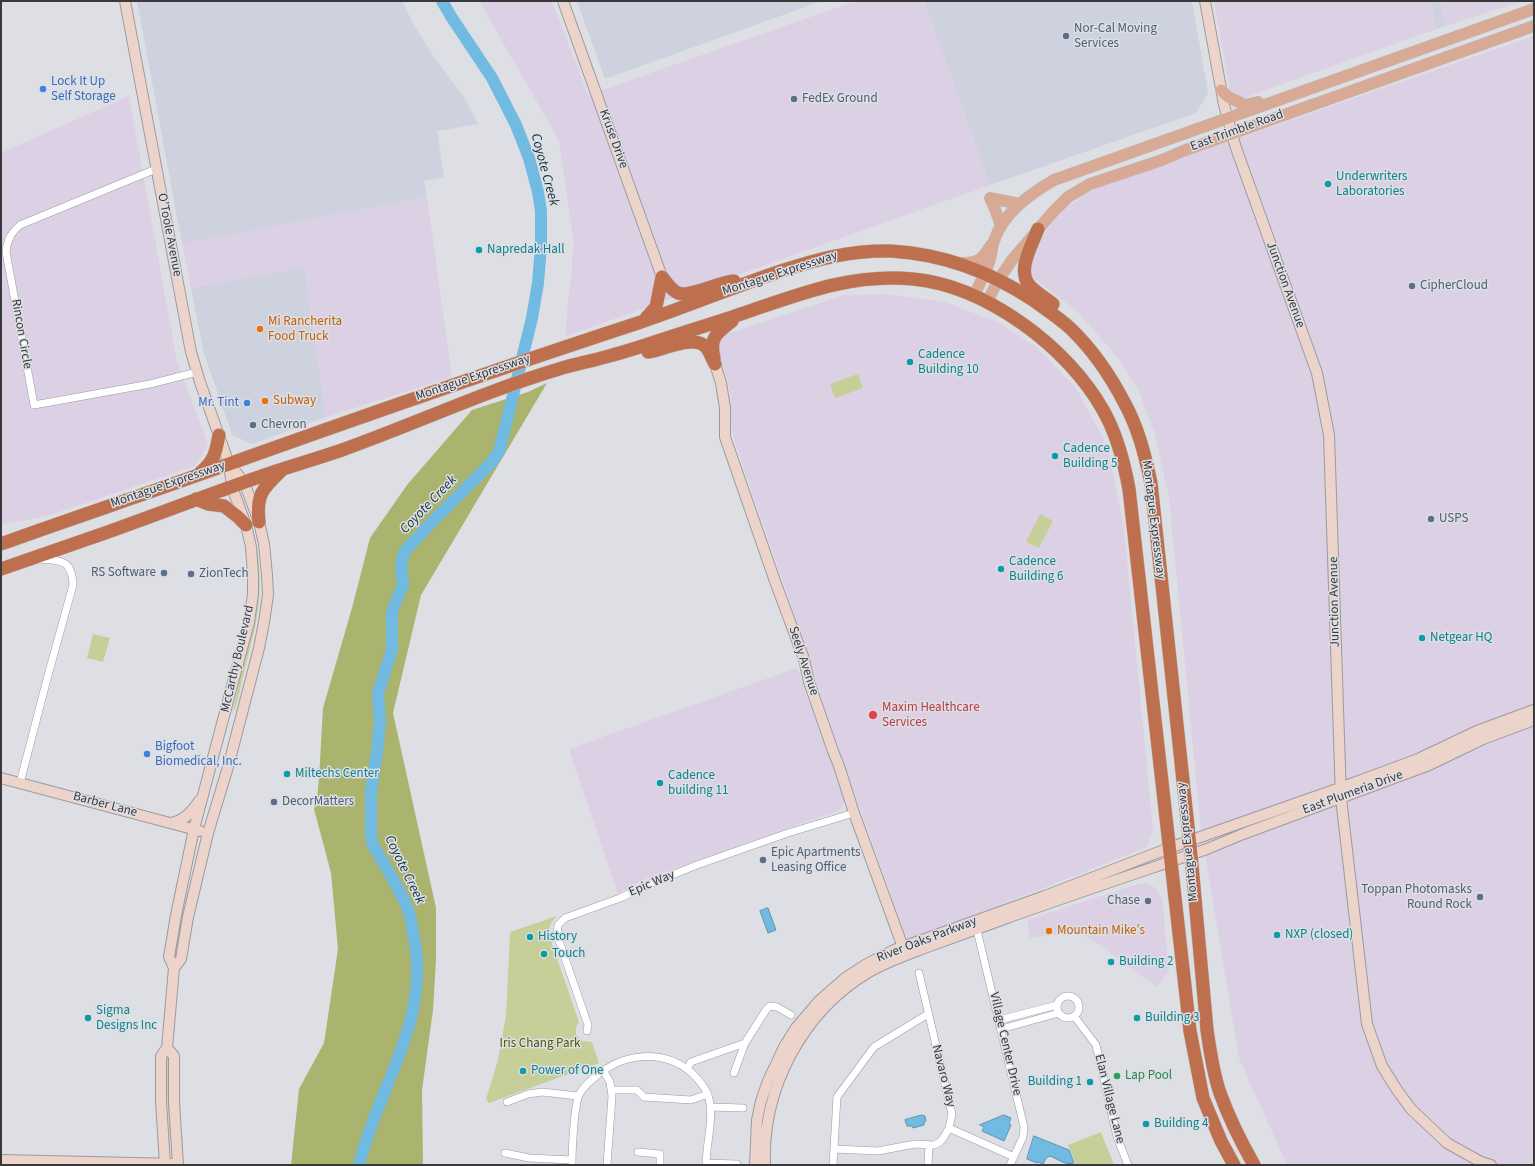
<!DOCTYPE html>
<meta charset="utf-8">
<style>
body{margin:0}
#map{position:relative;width:1535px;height:1166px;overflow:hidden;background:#dddfe4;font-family:"Source Sans 3",sans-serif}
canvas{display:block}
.frame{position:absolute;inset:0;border:2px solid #39393c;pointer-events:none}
</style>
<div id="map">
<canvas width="1535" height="1166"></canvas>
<div class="frame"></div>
</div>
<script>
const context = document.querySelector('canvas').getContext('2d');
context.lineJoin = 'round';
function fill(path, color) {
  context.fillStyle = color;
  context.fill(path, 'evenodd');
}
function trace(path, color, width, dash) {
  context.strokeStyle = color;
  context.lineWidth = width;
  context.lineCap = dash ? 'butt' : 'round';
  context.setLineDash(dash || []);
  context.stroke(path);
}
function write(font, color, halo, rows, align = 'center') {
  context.font = font + ' "Source Sans 3",sans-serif';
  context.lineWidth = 3;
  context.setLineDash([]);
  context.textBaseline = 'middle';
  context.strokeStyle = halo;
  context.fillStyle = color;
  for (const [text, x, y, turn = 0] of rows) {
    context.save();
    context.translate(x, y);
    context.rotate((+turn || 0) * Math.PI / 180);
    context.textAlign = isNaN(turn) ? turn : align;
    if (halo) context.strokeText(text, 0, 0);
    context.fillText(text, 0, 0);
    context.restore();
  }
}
fill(new Path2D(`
 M479,1H552L588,95L856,1H924L990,185L566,336V323L574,245L559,140Z
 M1214,1H1431L1436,29L1232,102Z
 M1440,1H1523L1445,26Z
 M1534,36V1165H1287L1239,1058L1201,829L1169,498L1155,434L1138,389L1120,360L1075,309L1032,277L1029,258L1050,226L1063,209L1097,187Z
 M129,96L177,362L208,444L195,466L47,516L1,525V153Z
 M427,197L452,377L326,417L304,267L191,288L182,244Z
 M886,294L944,302L998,322L1036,347L1076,388L1107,446L1124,529L1153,830L1147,847L907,942L818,689L811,663L735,443L731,425V398L728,382L718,353V337L844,295Z
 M797,668L844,799V804L840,810L645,879L618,894L569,749Z
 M1141,883L1148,884L1154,887L1159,893L1162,899L1169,971L1157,987L1080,931L1030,938L1028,920Z`), '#dcd0e4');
fill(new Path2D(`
 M137,1H402L414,25L432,54L466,100L478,124L437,131L444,177L424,181L427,197L182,244Z
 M577,1H822L605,79Z
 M924,1H1192L1208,93L1196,113L990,185Z
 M1431,1H1440L1445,26L1436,29Z
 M304,267L326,417L252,444L232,435L203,350L191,288Z`), '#ced2de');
fill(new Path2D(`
 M858,374L863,388L835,398L830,384Z
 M240,495C258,529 264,579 257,617C254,635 249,651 245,668C241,683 239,702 232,715L240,678L241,666L255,608Z
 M1040,514L1053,521L1039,548L1026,542Z
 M93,634L110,638L103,662L87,658Z
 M557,916C550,923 548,928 550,938L579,1022L576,1027V1034L582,1041L592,1042L599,1063L489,1103L486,1099L498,1060L506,1016L510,932Z
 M165,1054L169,1055L170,1146Z
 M1101,1132L1114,1165H1076L1068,1145Z`), '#c6cf97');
fill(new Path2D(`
 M547,383L421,595L393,713L436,908V960L433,1010L422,1090L423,1165H291L299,1089L324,1043L338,949L331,873L314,809L317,799L319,778L323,708L352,608L370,538L407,485L472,410L528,392Z`), '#aab46f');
const water = new Path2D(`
 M768,908L776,930L768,933L760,911Z
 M922,1115L925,1116L926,1121L924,1122V1125L913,1128L912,1126H907L905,1120Z
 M1004,1115L1011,1118L1009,1123L1011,1125L1004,1141L982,1131L984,1127L980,1125Z
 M1034,1136L1069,1150L1074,1163C1066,1166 1058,1159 1050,1156L1046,1158L1043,1164L1038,1162L1037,1163L1027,1159Z`);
fill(water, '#71bae2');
trace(water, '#6093b0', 1);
trace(new Path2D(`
 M359,1165C378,1086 433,1018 413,933C412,926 411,919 409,912C400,888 384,865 372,843L371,836V792L377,752L380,721L378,694L392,649V611L403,585L401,567L404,553L406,550L429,525L491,463L499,452L532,318L538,283L541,247V211L538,192L529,158L516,125L492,78L452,18L442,1`), '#71bae2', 12);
const street = new Path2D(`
 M156,169L20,225C11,233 7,240 6,252L34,405L150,384L197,372
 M20,783L47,679L73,585C72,558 60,561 38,559
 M976,926L1024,1127L1023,1137L1010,1165
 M1057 1007a11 11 0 1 1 22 0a11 11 0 1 1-22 0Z
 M1074,1016L1096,1045L1117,1137L1128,1165
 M999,1020L1057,1005
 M1001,1029L1059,1013
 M587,1031L588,1025L557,935L558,925L565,918L620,898L650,884L697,865L788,833L854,813
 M687,1069L691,1062L745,1043
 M603,1070L610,1082L612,1096L607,1165
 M734,1073L745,1043L766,1010L770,1006L777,1007L791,1015
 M612,1090H637L644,1097L691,1100L708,1094
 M507,1102L528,1094L542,1092L578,1096
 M710,1107L743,1108
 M949,1128L1014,1157
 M834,1149L878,1151L915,1144L934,1145L940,1142L944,1137L949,1128L952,1114L919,973
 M638,1152L660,1154V1165
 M505,1153L529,1158L572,1160
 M706,1163L737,1164
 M572,1165C572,1151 574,1106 579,1095C582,1088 589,1082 595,1077C623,1053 663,1048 692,1073C698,1079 705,1087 708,1095C715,1117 706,1143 706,1165
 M833,1165L837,1097L874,1047L928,1014
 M928,1165L929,1145`);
const secondary = new Path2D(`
 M125,1L191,352L200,382L229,464L232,487L246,525L251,547L253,575V594L249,622L194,829L176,915L169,957L174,968L167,1048L161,1056V1101L165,1165
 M563,1L662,277
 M1205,1L1224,105L1236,148L1317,373L1329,435L1341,798L1367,1024L1382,1066L1397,1090L1411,1109L1447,1143L1481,1162L1491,1165
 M715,364L721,383L725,408V437L776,584L804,659L809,682L833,751L839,766L854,813L905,953
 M1,778L200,831
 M171,823C184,821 192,812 199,801
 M174,968L181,959L188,917L208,833L228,767L259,648L264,622L268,595L267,575L264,544L259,522L244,482L229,464
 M167,1048L174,1056V1102L178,1165
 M1,1160L178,1164
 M755,1165L757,1120L761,1101L768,1081L784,1047L796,1028L819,1001L844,979L865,965L894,950L1045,896L1169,848L1340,788L1418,759L1477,731L1534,710
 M765,1165C762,1088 803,1011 869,972C888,961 909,954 930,946C955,937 979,928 1004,919C1071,895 1140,872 1207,849L1243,834L1429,765L1483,739L1534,720`);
const primary = new Path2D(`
 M1221,90L1228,97L1245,105L1258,102
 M990,198L1020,204
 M990,198L995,209L1001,226
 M961,263C980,263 982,259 991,245
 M974,296C979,284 987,271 990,259C992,253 992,246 994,241C1003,213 1030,194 1054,180L1534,9
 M987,302L999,279L1012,260L1053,212L1068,197L1090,184L1162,160L1183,151L1534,26`);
const highway = new Path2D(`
 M1038,229C1032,245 1016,271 1030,286C1037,293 1045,298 1053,304
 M662,277C667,283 671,290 678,293C689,298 719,282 734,281
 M646,318L656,307L662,277
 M648,352C663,350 694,334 706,347C710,352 712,359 715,364
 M714,358C709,337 717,333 732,321
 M200,473C214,461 216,453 219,435
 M196,499L208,504L224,506L238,517L246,525
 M259,522C256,495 262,489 281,471
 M1,544C67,520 134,498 201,474C346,422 491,371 638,323C686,307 733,287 781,271C818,259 851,250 891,251C943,254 989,271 1033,300C1045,309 1058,317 1070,328C1092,349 1110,375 1124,402C1138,427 1145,455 1151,483L1191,855L1207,1030C1210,1051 1213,1073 1220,1093C1229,1118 1241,1142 1254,1165
 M1,569C35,557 70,545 105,533C155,515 205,496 256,478C284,468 313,460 342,450C415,424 485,391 559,369C575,364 592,361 609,356C628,351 646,345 664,339C691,330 718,322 744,313C800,294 852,273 913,279C986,286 1068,347 1103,410C1117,434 1124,462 1129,489L1190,1031L1203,1098L1221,1141L1234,1165`);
trace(street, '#999ba0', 8);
trace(secondary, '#999ba0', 12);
trace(primary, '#bcbcbd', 12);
trace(highway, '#bcbcbd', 14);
trace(street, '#fff', 7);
trace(secondary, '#ecd4ca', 10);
trace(primary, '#d8a995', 11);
trace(highway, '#be704e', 13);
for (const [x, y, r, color] of [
 [1066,36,4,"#5c6f8a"],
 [43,89,4,"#3f7fe0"],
 [794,99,4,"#5c6f8a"],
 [1328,184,4,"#0f9aa8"],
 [479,250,4,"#0f9aa8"],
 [1412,286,4,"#5c6f8a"],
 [260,329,4,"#e8710a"],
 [910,362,4,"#0f9aa8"],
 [265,401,4,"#e8710a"],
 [247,403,4,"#3f7fe0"],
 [253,425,4,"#5c6f8a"],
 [1055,456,4,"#0f9aa8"],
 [1431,519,4,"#5c6f8a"],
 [1001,569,4,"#0f9aa8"],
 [164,573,4,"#5c6f8a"],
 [191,574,4,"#5c6f8a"],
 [1422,638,4,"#0f9aa8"],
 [873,715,5,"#e0444e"],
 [147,754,4,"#3f7fe0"],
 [287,774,4,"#0f9aa8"],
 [660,783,4,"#0f9aa8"],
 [274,802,4,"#5c6f8a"],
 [763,860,4,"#5c6f8a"],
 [1480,897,4,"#5c6f8a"],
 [1148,901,4,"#5c6f8a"],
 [1049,931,4,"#e8710a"],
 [1277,935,4,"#0f9aa8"],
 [530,937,4,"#0f9aa8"],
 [544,954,4,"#0f9aa8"],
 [1111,962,4,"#0f9aa8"],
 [88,1018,4,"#0f9aa8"],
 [1137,1018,4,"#0f9aa8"],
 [523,1071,4,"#0f9aa8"],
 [1117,1076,4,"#2e9e5b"],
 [1090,1082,4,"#0f9aa8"],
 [1146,1124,4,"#0f9aa8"]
]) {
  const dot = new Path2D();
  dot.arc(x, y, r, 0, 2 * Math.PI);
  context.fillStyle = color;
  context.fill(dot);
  trace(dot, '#dddfe4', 1.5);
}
write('13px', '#4e5e75', '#dddfe4', [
 ["Nor-Cal Moving",1074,29],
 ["Services",1074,44],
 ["FedEx Ground",802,99],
 ["CipherCloud",1420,286],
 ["Chevron",261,425],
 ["USPS",1439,519],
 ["RS Software",156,573,"right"],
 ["ZionTech",199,574],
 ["DecorMatters",282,802],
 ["Epic Apartments",771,853],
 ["Leasing Office",771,868],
 ["Toppan Photomasks",1472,890,"right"],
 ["Round Rock",1472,905,"right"],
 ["Chase",1140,901,"right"]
], 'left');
write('13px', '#366cbe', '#dddfe4', [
 ["Lock It Up",51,82],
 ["Self Storage",51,97],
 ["Mr. Tint",239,403,"right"],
 ["Bigfoot",155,747],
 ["Biomedical, Inc.",155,762]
], 'left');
write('13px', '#39393c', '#dddfe4', [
 ["East Trimble Road",1237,131,-20],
 ["Kruse Drive",613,139,70],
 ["O’Toole Avenue",169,235,79],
 ["Montague Expressway",780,274,-18],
 ["Junction Avenue",1285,285,70],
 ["Rincon Circle",21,334,80],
 ["Montague Expressway",473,378,-19],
 ["Montague Expressway",168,485,-19],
 ["Montague Expressway",1153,520,83],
 ["Junction Avenue",1335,602,-91],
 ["McCarthy Boulevard",238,659,-77],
 ["Seely Avenue",803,661,72],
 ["East Plumeria Drive",1353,793,-20],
 ["Barber Lane",105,805,15],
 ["Montague Expressway",1188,842,-96],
 ["Epic Way",652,884,-23],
 ["River Oaks Parkway",927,940,-21],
 ["Village Center Drive",1005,1044,77],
 ["Navaro Way",943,1076,76],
 ["Elan Village Lane",1109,1099,76]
]);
write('13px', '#0d838f', '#dddfe4', [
 ["Underwriters",1336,177],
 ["Laboratories",1336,192],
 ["Napredak Hall",487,250],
 ["Cadence",918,355],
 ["Building 10",918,370],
 ["Cadence",1063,449],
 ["Building 5",1063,464],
 ["Cadence",1009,562],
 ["Building 6",1009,577],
 ["Netgear HQ",1430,638],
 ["Miltechs Center",295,774],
 ["Cadence",668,776],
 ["building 11",668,791],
 ["NXP (closed)",1285,935],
 ["History",538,937],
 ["Touch",552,954],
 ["Building 2",1119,962],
 ["Sigma",96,1011],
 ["Designs Inc",96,1026],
 ["Building 3",1145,1018],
 ["Power of One",531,1071],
 ["Building 1",1082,1082,"right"],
 ["Building 4",1154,1124]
], 'left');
write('13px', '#c56008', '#dddfe4', [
 ["Mi Rancherita",268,322],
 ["Food Truck",268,337],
 ["Subway",273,401],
 ["Mountain Mike's",1057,931]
], 'left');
write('13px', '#be3a42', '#dddfe4', [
 ["Maxim Healthcare",882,708],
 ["Services",882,723]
], 'left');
write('13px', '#505803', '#dddfe4', [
 ["Iris Chang Park",540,1044]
]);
write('13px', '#27864d', '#dddfe4', [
 ["Lap Pool",1125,1076]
], 'left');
write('italic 14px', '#0f3041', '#dddfe4', [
 ["Coyote Creek",544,170,75],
 ["Coyote Creek",429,505,-46],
 ["Coyote Creek",404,870,64]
]);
</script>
